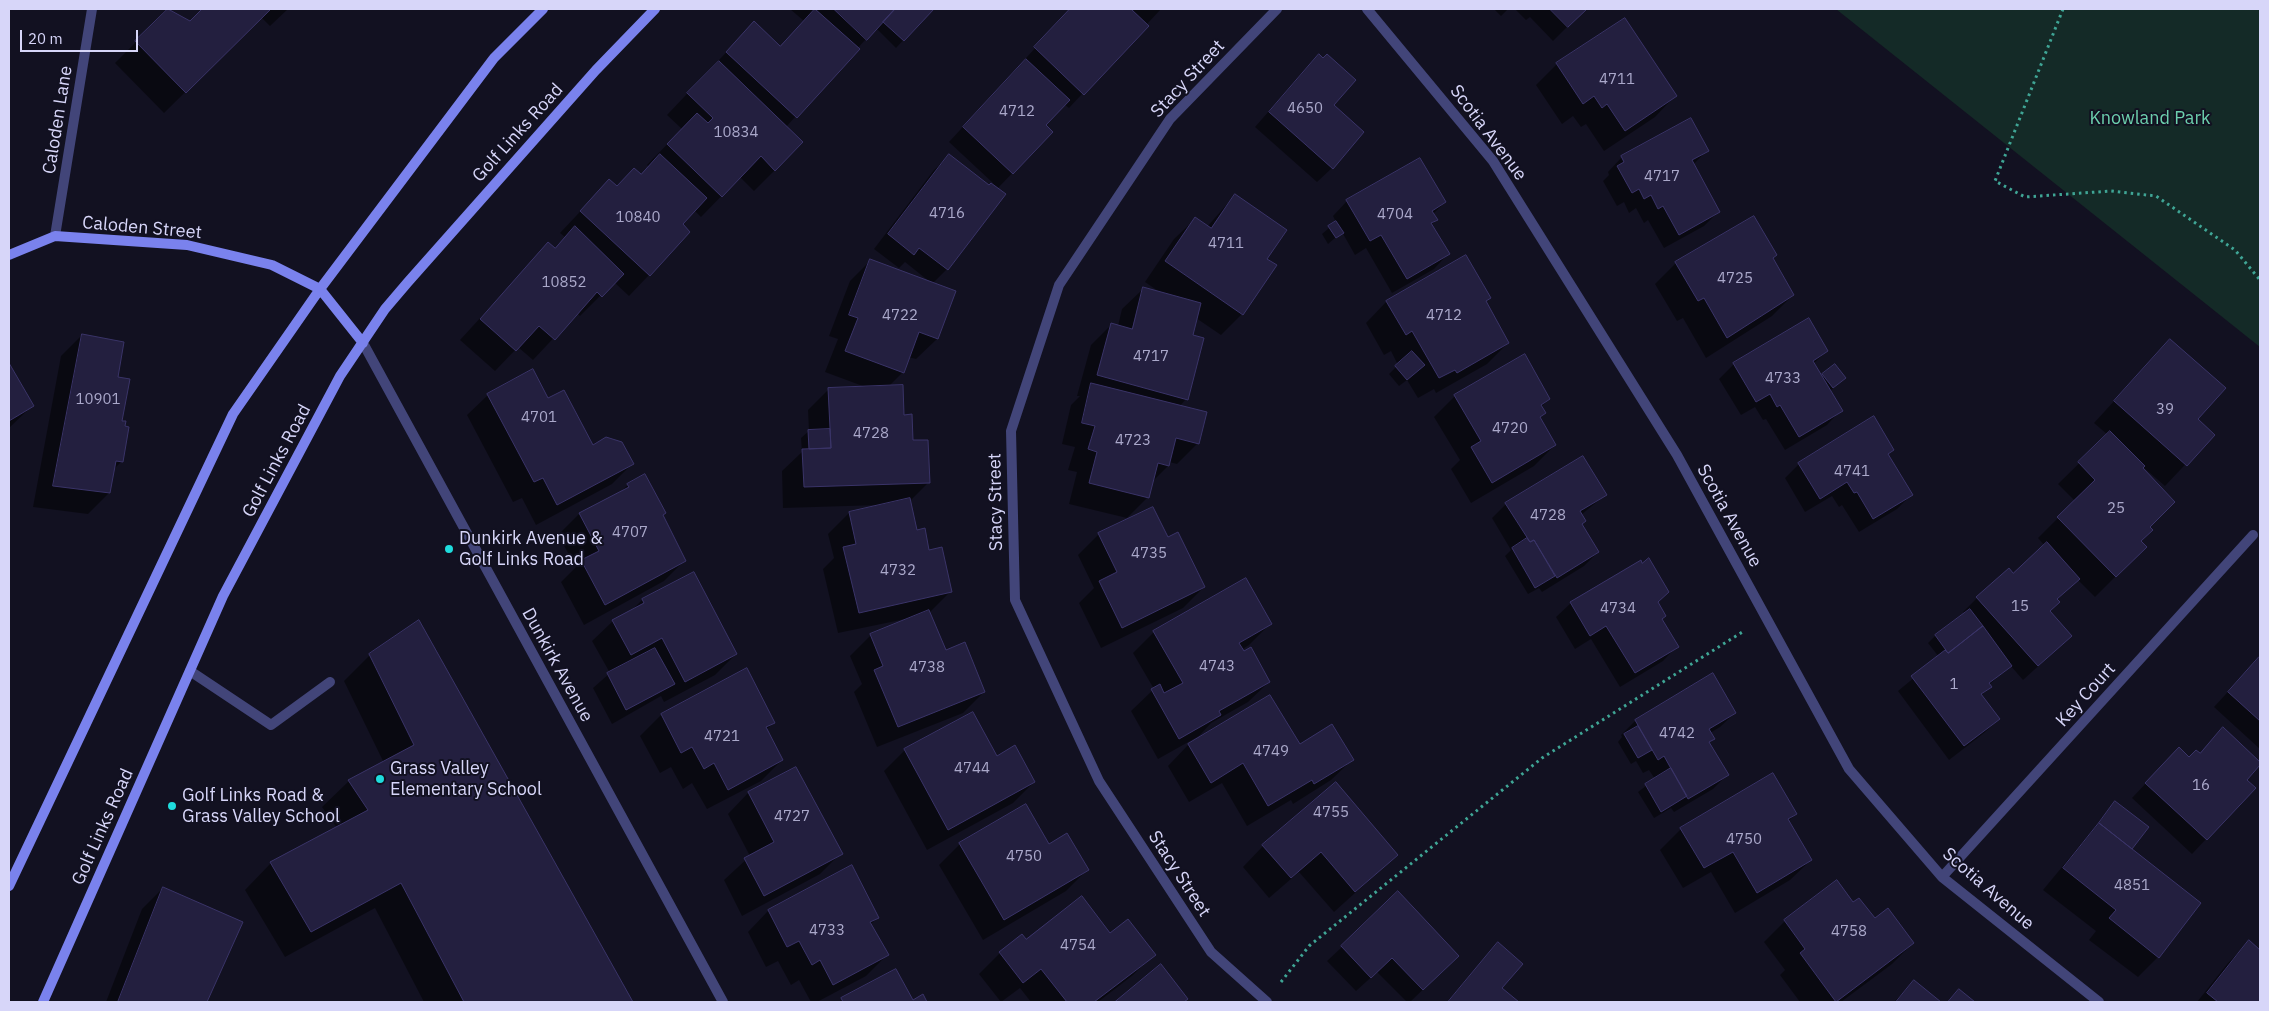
<!DOCTYPE html>
<style>
body{margin:0}
#map{position:relative;width:2269px;height:1011px;overflow:hidden;background:#121121;font-family:"IBM Plex Sans",sans-serif}
canvas{display:block}
.frame{position:absolute;inset:0;border:10px solid #d7d6f9;pointer-events:none}
.scale{position:absolute;left:20px;top:30px;width:118px;height:22px;box-sizing:border-box;border:2px solid #d7d6f9;border-top:0;padding-left:6px;font-size:15px;line-height:18px;white-space:nowrap;color:#d7d6f9;-webkit-text-stroke:4px #121121;paint-order:stroke}
</style>
<div id="map">
<canvas width="2269" height="1011"></canvas>
<div class="frame"></div>
<div class="scale">20 m</div>
</div>
<script>
const context = document.querySelector('canvas').getContext('2d');
context.lineJoin = 'round';
function fill(path, color) {
  context.fillStyle = color;
  context.fill(path, 'evenodd');
}
function trace(path, color, width, dash) {
  context.strokeStyle = color;
  context.lineWidth = width;
  context.lineCap = dash ? 'butt' : 'round';
  context.setLineDash(dash || []);
  context.stroke(path);
}
function write(font, color, halo, rows, align = 'center') {
  context.font = font + ' "IBM Plex Sans",sans-serif';
  context.lineWidth = 4;
  context.setLineDash([]);
  context.textBaseline = 'middle';
  context.strokeStyle = halo;
  context.fillStyle = color;
  for (const [text, x, y, turn = 0] of rows) {
    context.save();
    context.translate(x, y);
    context.rotate((+turn || 0) * Math.PI / 180);
    context.textAlign = isNaN(turn) ? turn : align;
    if (halo) context.strokeText(text, 0, 0);
    context.fillText(text, 0, 0);
    context.restore();
  }
}
fill(new Path2D(`
 M1836,9H2260V347Z`), '#142a27');
fill(new Path2D(`
 M169,9L190,23L204,9H288L270,26L261,17L164,113L115,63Z
 M790,9H932L896,48L876,28L786,127L775,170L754,191L740,177L701,217L694,210L681,224L649,275L629,296L614,282L580,316L577,313L533,360L518,347L495,371L460,340L548,244L554,249L565,237L560,233L609,181L616,187L640,175L649,167L647,165L682,129L667,115L754,23L779,47L804,21Z
 M1071,9H1161L1069,108L1064,104L1045,125L1052,132L997,189L947,269L933,283L937,339L916,359L908,357L903,372L888,387L903,416L928,483L909,502L916,532L951,591L929,613L945,652L984,692L963,713L877,747L854,692L862,684L850,656L871,635L915,617L838,633L823,569L834,558L828,534L849,513L880,505L783,508L782,471L802,452L801,438L809,431L808,410L829,389L868,388L825,372L838,339L829,336L850,281L871,260L930,282L905,262L899,268L874,249L934,170L949,156L989,186L993,183L949,142Z
 M1494,9H1508L1501,16Z
 M1515,9H1585L1553,41L1530,17L1526,20Z
 M1323,59L1333,105L1332,168L1317,182L1255,127L1305,70Z
 M1557,64L1675,96L1655,117L1604,151L1586,124L1581,127L1573,116L1562,124L1536,85Z
 M1707,150L1693,165L1718,212L1704,226L1664,248L1648,220L1644,223L1636,208L1629,213L1624,202L1617,206L1603,181L1609,175L1608,172L1622,157Z
 M1235,195L1265,259L1275,266L1242,314L1221,335L1196,318L1191,336L1186,399L1179,407L1198,443L1177,464L1169,462L1168,466L1151,483L1148,497L1127,518L1069,504L1077,472L1068,470L1075,447L1062,444L1071,405L1080,396H1077L1091,345L1112,324L1118,326L1122,309L1143,289L1161,293L1145,282L1174,239L1195,219L1207,227Z
 M1347,201L1445,202L1433,214L1436,220L1431,225L1448,254L1434,269L1392,293L1366,248L1355,255L1342,232L1328,244L1322,234L1336,222L1333,216Z
 M1465,257L1485,302L1508,343L1487,364L1436,393L1434,389L1418,398L1407,380L1399,386L1389,374L1398,365L1391,351L1384,355L1366,323L1386,302Z
 M1772,258L1793,295L1772,316L1706,358L1683,318L1677,321L1655,284L1676,263Z
 M1808,319L1827,351L1813,364L1821,377L1835,366L1845,378L1830,391L1841,410L1827,425L1785,450L1766,419L1763,420L1755,407L1741,415L1719,379L1734,364Z
 M82,335L116,378L122,461L113,470L109,493L88,514L33,507L61,356Z
 M2170,340L2197,420L2213,435L2165,486L2143,467L2141,469L2148,527L2140,542L2145,547L2095,597L2077,579L2056,600L2048,611L2056,650L2023,680L2010,665L1989,685L1990,686L1981,695L1999,719L1984,733L1949,760L1898,691L1939,657L1928,643L1935,636L1965,614L1963,612L1977,598L2013,575L2045,546L2038,538L2075,501L2058,484L2108,435L2094,423Z
 M9,366L32,406L9,428Z
 M488,395L548,399L593,446L632,464L612,484L536,525L522,498L513,502L467,415Z
 M1455,396L1549,399L1541,407L1544,413L1539,418L1555,445L1534,466L1471,503L1451,469L1460,460L1434,417Z
 M1893,450L1887,455L1911,495L1897,509L1859,532L1842,505L1839,507L1832,496L1805,512L1785,478L1799,464Z
 M628,485L662,515L685,560L664,581L584,625L561,582L576,567L558,535L579,514L619,493Z
 M1605,495L1581,515V525L1598,552L1584,566L1542,592L1539,588L1528,594L1505,556L1511,550L1492,518L1506,504Z
 M1099,534L1204,587L1183,608L1101,648L1079,603L1094,588L1078,555Z
 M693,574L736,654L715,675L664,702L661,696L612,724L593,688L610,673L592,641L613,621L632,610L642,600Z
 M1657,602L1661,620L1677,646L1663,661L1620,687L1591,639L1575,649L1556,617L1571,603Z
 M418,622L631,1002H424L375,908L285,957L245,890L271,863L337,828L322,807L349,781L384,763L344,681L370,655Z
 M1270,624L1249,645L1241,650L1269,682L1248,702L1211,723L1199,736L1158,759L1131,711L1154,689L1133,653L1154,632Z
 M2259,658L2260,659V749L2214,707Z
 M746,670L774,722L766,730L782,760L761,781L707,809L692,783L683,789L671,767L660,773L640,736L661,715Z
 M1712,675L1735,713L1720,727L1710,733L1713,739L1709,743L1727,775L1713,789L1674,812L1671,808L1654,818L1638,792L1655,779L1649,770L1643,773L1636,761L1631,764L1618,742L1622,737L1621,735L1635,721Z
 M1270,696L1300,746L1352,760L1331,780L1293,804L1291,800L1247,826L1222,783L1189,802L1168,766L1188,745Z
 M905,750L997,757L1034,782L1013,803L927,850L884,771Z
 M2189,758L2245,780L2254,788L2192,854L2132,798L2165,763Z
 M796,768L841,853L820,874L742,916L724,880L750,856L728,814L748,793Z
 M2115,803L2130,849L2158,957L2138,977L2089,940L2096,931L2043,890Z
 M1796,814L1788,821L1811,860L1790,880L1735,913L1711,872L1683,888L1660,850L1681,829Z
 M960,844L1049,845L1087,870L1066,891L983,940L939,865Z
 M1263,846L1397,855L1334,912L1299,872L1269,898L1243,867Z
 M852,867L878,917L870,925L887,955L866,976L817,1002H811L799,980L791,985L778,961L766,967L748,932L768,911Z
 M1836,882L1853,904L1913,943L1892,964L1841,1002H1800L1780,975L1785,970L1764,942L1785,921Z
 M163,888L241,923L206,1002H106L142,909Z
 M1110,935L1154,954L1133,975L1098,1002H1031L1020,988L1001,1002L979,974L1000,953L1022,936L1026,941Z
 M2249,942L2260,951V1002H2197L2228,963Z
 M1498,944L1501,988L1517,1002H1447Z
 M1342,947L1458,956L1410,1002H1407L1377,972L1356,991L1327,961Z
 M1160,966L1186,999L1183,1002H1116Z
 M1914,982L1939,1002H1894Z
 M923,996L926,1002H839L842,999L912,1001Z`), '#0007');
const building = new Path2D(`
 M168,9L190,21L202,9H271L186,93L135,41Z
 M815,9L860,49L797,118L726,52L754,21L780,46Z
 M834,9H895L867,40Z
 M895,9H934L904,41L883,22Z
 M1070,9H1131L1149,26L1084,95L1034,47Z
 M1550,9H1587L1568,27Z
 M1625,18L1677,96L1625,131L1607,104L1602,108L1594,96L1583,104L1556,63Z
 M1319,54L1323,58L1327,54L1356,80L1334,105L1364,132L1333,169L1269,112Z
 M1026,59L1070,100L1046,125L1053,132L1013,174L963,127Z
 M719,61L803,142L775,171L761,156L722,197L667,144L697,113L708,123L713,118L687,93Z
 M1691,118L1709,151L1692,160L1720,212L1679,235L1663,206L1658,209L1651,195L1644,199L1639,189L1632,193L1617,166L1624,162L1621,156Z
 M660,154L707,198L683,224L690,232L650,276L580,211L609,179L617,186L634,168L641,174Z
 M949,154L989,185L991,183L1006,194L948,270L919,248L914,255L888,234Z
 M1420,158L1446,202L1432,211L1438,220L1431,223L1450,254L1407,279L1381,235L1370,241L1346,200Z
 M1235,194L1287,230L1267,259L1277,265L1243,315L1165,261L1195,217L1211,228Z
 M1754,216L1777,255L1773,258L1794,295L1727,338L1704,298L1698,301L1675,262Z
 M1336,221L1344,233L1336,238L1328,226Z
 M575,226L624,274L602,297L597,292L555,340L539,326L516,351L480,319L548,242L555,248Z
 M1466,255L1491,298L1486,301L1509,343L1457,373L1455,370L1439,378L1412,331L1406,335L1386,301Z
 M870,259L956,291L938,339L919,332L904,373L845,351L858,318L849,315Z
 M1143,287L1201,303L1193,335L1204,338L1188,400L1097,375L1111,323L1132,329Z
 M1809,318L1828,351L1813,361L1843,411L1799,437L1780,405L1777,407L1770,394L1756,402L1733,363Z
 M82,334L124,342L118,377L130,379L122,421H126L125,426L129,427L123,462L116,461L110,493L53,486Z
 M2170,339L2226,388L2198,419L2215,435L2187,466L2114,401Z
 M1412,351L1425,365L1407,380L1395,366Z
 M1525,354L1550,399L1541,405L1546,413L1540,417L1556,445L1492,483L1471,447L1481,441L1454,395Z
 M9,363L34,406L9,421Z
 M1835,364L1846,378L1833,388L1822,374Z
 M533,369L548,398L564,390L593,445L606,437L622,442L634,464L557,505L543,478L534,482L487,394Z
 M1091,383L1207,412L1199,444L1176,438L1169,466L1158,463L1149,498L1089,483L1097,452L1088,449L1095,426L1082,423Z
 M903,385L904,415L912,414L913,440H928L930,483L804,487L802,449L831,448L828,388Z
 M1874,416L1894,450L1888,454L1913,495L1873,519L1857,492L1854,493L1847,482L1820,499L1798,463Z
 M830,429L831,448L809,449L808,430Z
 M2110,431L2145,466L2143,468L2175,502L2150,527L2153,530L2141,541L2147,547L2116,577L2057,517L2095,480L2078,462Z
 M1583,456L1607,495L1580,511L1586,521L1582,524L1599,552L1557,578L1534,540L1530,542L1505,503Z
 M645,474L666,513L663,515L686,561L605,605L581,560L599,551L579,513L629,487L627,484Z
 M910,498L917,530L925,528L929,550L942,547L952,592L859,613L843,547L856,544L849,512Z
 M1153,507L1168,537L1178,532L1205,587L1122,628L1099,581L1117,572L1098,533Z
 M1527,538L1530,542L1534,540L1555,576L1535,588L1512,548Z
 M2047,542L2080,579L2057,599L2060,602L2050,611L2072,636L2038,666L1976,597L2009,568L2013,573Z
 M1649,558L1669,592L1658,602L1666,616L1662,619L1679,647L1635,673L1606,626L1590,636L1570,602L1641,560L1642,563Z
 M694,572L737,654L685,682L662,638L631,655L612,620L644,603L642,599Z
 M1246,578L1272,624L1239,643L1244,651L1251,647L1270,682L1219,711L1221,715L1179,739L1151,689L1160,684L1164,693L1183,683L1153,631Z
 M1970,609L1983,626L1948,653L1935,635Z
 M929,610L946,650L965,642L985,692L898,727L874,670L883,666L870,634Z
 M419,620L633,1002H464L401,883L311,932L270,862L368,810L348,780L414,745L369,654Z
 M1983,626L2012,666L1989,683L1992,687L1981,694L2000,719L1964,746L1911,676L1945,650L1948,653Z
 M655,648L675,684L626,710L607,673Z
 M2259,657H2260V721L2228,692Z
 M747,668L775,723L766,727L783,760L728,790L714,763L704,769L692,747L681,753L661,714Z
 M1713,673L1736,713L1709,729L1715,739L1709,742L1729,775L1688,799L1664,756L1658,760L1635,720Z
 M1270,695L1300,744L1332,724L1354,760L1314,784L1312,780L1268,806L1243,763L1211,783L1188,744Z
 M973,712L997,756L1015,745L1035,782L948,830L904,749Z
 M1638,726L1652,750L1638,758L1624,734Z
 M2223,727L2260,762V765L2247,780L2256,788L2207,840L2145,783L2179,747L2189,757L2196,750L2200,753Z
 M796,767L843,854L764,896L744,858L774,842L748,792Z
 M1671,768L1687,796L1661,812L1645,784Z
 M1773,773L1797,814L1788,819L1812,860L1757,893L1733,852L1704,868L1680,828Z
 M1336,782L1398,855L1355,892L1321,852L1291,878L1262,845Z
 M2115,801L2149,827L2132,849L2099,823Z
 M1026,804L1049,844L1067,833L1089,870L1004,920L959,843Z
 M2099,823L2201,903L2159,958L2109,918L2116,910L2063,868Z
 M852,865L879,918L870,922L889,955L833,985L820,960L812,965L799,941L787,947L768,910Z
 M1837,880L1853,902L1859,898L1875,918L1888,908L1914,943L1836,1002L1800,953L1805,949L1784,920Z
 M163,887L243,922L207,1002H118Z
 M1398,891L1459,956L1423,990L1392,958L1371,978L1341,946Z
 M1082,896L1110,933L1128,919L1156,955L1094,1002H1067L1041,969L1023,983L999,952L1022,934L1026,939Z
 M2249,940L2260,950V1002H2218L2207,993Z
 M1498,942L1523,964L1502,988L1519,1002H1448Z
 M1161,964L1188,999L1184,1002H1115Z
 M896,969L913,1000L923,994L927,1002H843L841,998Z
 M1914,980L1941,1002H1896Z
 M1959,989L1975,1002H1948Z`);
fill(building, '#231f3f');
trace(building, '#3a3468', 1);
trace(new Path2D(`
 M2063,9L1995,181L2025,197L2111,191L2156,196L2235,250L2260,280
 M1281,982L1309,946L1542,758L1744,631`), '#3fa595', 3, [2.5, 4]);
trace(new Path2D(`
 M190,671L271,725L330,682`), '#424579', 10);
trace(new Path2D(`
 M1367,9L1493,161L1677,455L1849,769L1942,877L2099,1002
 M55,236L92,9
 M363,343L723,1002
 M1942,877L2253,535
 M1267,1002L1211,952L1099,781L1015,600L1011,431L1059,285L1170,119L1277,9`), '#424579', 10);
trace(new Path2D(`
 M9,255L55,236L187,245L272,265L320,289L363,343
 M9,886L233,414L320,289L494,58L543,9
 M43,1002L223,596L340,376L385,309L408,282L596,70L655,9`), '#7a82ed', 10);
for (const [x, y, r, color] of [
 [449,549,5,"#1fdcdd"],
 [380,779,5,"#1fdcdd"],
 [172,806,5,"#1fdcdd"]
]) {
  const dot = new Path2D();
  dot.arc(x, y, r, 0, 2 * Math.PI);
  context.fillStyle = color;
  context.fill(dot);
  trace(dot, '#121121', 2);
}
write('15px', '#aaa8ca', null, [
 ["4711",1617,80],
 ["4650",1305,109],
 ["4712",1017,112],
 ["10834",736,133],
 ["4717",1662,177],
 ["4716",947,214],
 ["4704",1395,215],
 ["10840",638,218],
 ["4711",1226,244],
 ["4725",1735,279],
 ["10852",564,283],
 ["4722",900,316],
 ["4712",1444,316],
 ["4717",1151,357],
 ["4733",1783,379],
 ["10901",98,400],
 ["39",2165,410],
 ["4701",539,418],
 ["4720",1510,429],
 ["4728",871,434],
 ["4723",1133,441],
 ["4741",1852,472],
 ["25",2116,509],
 ["4728",1548,516],
 ["4707",630,533],
 ["4735",1149,554],
 ["4732",898,571],
 ["15",2020,607],
 ["4734",1618,609],
 ["4743",1217,667],
 ["4738",927,668],
 ["1",1954,685],
 ["4742",1677,734],
 ["4721",722,737],
 ["4749",1271,752],
 ["4744",972,769],
 ["16",2201,786],
 ["4755",1331,813],
 ["4727",792,817],
 ["4750",1744,840],
 ["4750",1024,857],
 ["4851",2132,886],
 ["4733",827,931],
 ["4758",1849,932],
 ["4754",1078,946]
]);
write('18px', '#d7d6f9', '#121121', [
 ["Stacy Street",1188,79,-47],
 ["Caloden Lane",58,120,-81],
 ["Golf Links Road",518,133,-48],
 ["Scotia Avenue",1488,133,53],
 ["Caloden Street",142,228,5],
 ["Golf Links Road",277,461,-62],
 ["Stacy Street",996,502,-91],
 ["Scotia Avenue",1729,516,61],
 ["Dunkirk Avenue",557,665,61],
 ["Key Court",2086,695,-48],
 ["Golf Links Road",103,827,-66],
 ["Stacy Street",1179,874,57],
 ["Scotia Avenue",1988,889,41]
]);
write('18px', '#6ccfad', '#121121', [
 ["Knowland Park",2150,119]
]);
write('18px', '#d7d6f9', '#121121', [
 ["Dunkirk Avenue &",459,539],
 ["Golf Links Road",459,560],
 ["Grass Valley",390,769],
 ["Elementary School",390,790],
 ["Golf Links Road &",182,796],
 ["Grass Valley School",182,817]
], 'left');
</script>
